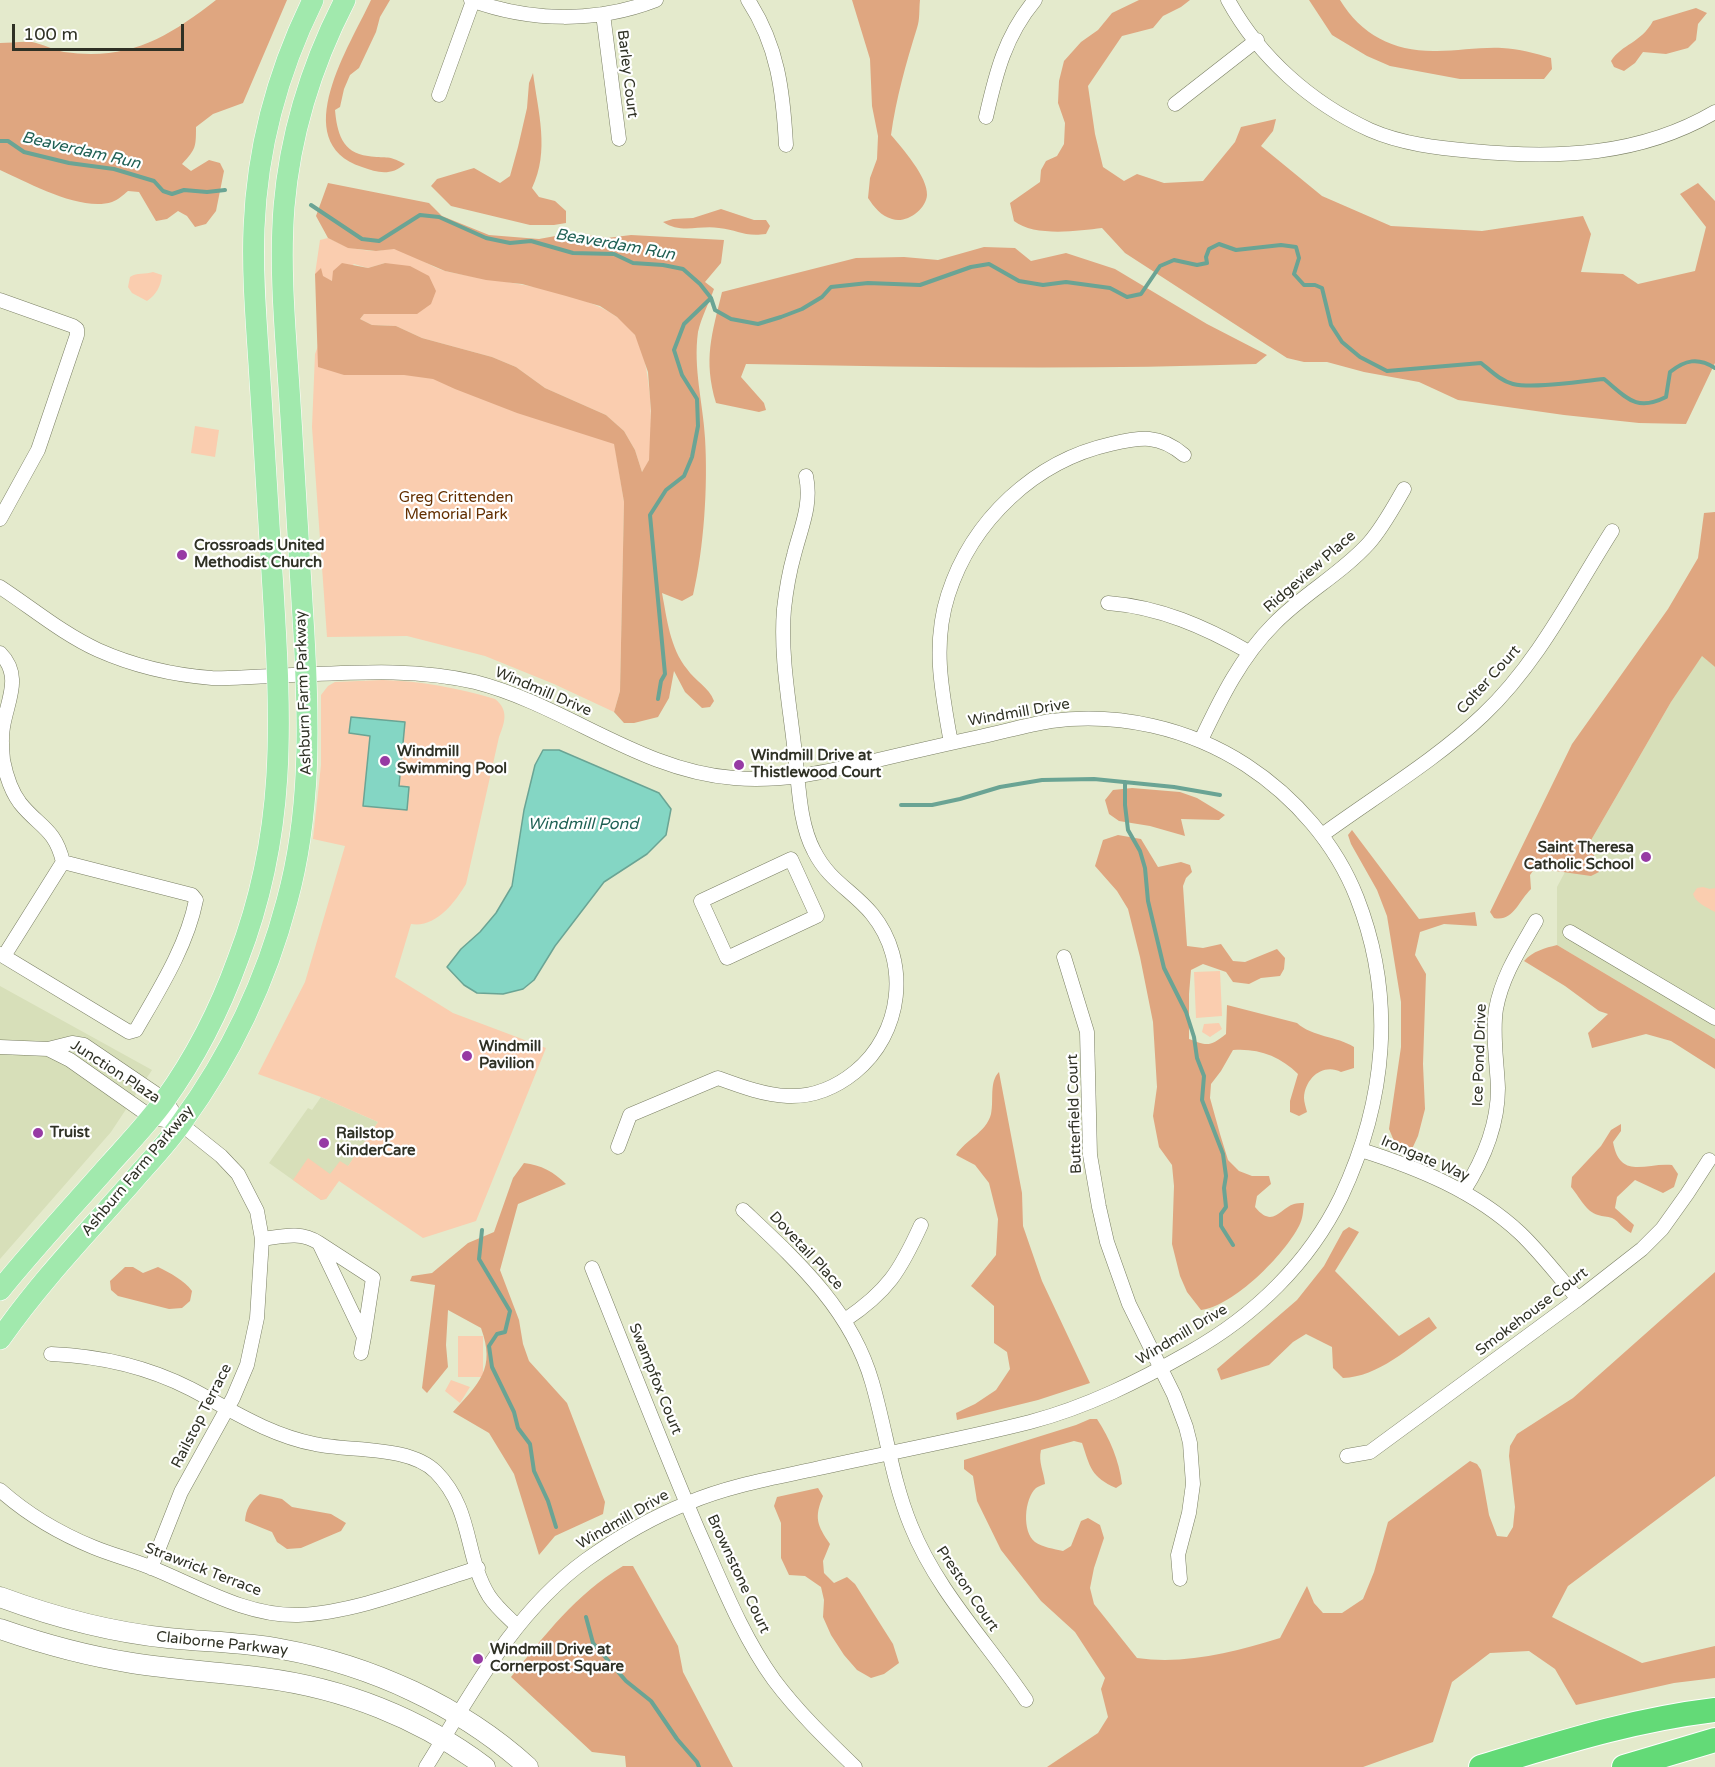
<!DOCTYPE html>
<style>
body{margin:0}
#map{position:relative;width:1715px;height:1767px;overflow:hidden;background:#e4eacc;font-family:"Varela Round",sans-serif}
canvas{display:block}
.scale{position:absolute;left:12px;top:24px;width:172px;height:27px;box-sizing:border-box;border:3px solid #2f3125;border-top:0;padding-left:8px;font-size:18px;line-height:21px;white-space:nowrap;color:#2f3125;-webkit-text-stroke:4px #fff;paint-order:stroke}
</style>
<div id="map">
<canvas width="1715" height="1767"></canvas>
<div class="scale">100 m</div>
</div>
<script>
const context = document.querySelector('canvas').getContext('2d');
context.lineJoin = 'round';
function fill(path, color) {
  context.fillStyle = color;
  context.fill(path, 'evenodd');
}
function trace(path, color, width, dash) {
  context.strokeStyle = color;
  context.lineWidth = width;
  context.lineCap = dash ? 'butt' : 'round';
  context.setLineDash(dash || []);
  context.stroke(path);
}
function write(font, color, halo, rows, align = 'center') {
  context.font = font + ' "Varela Round",sans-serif';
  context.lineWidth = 4.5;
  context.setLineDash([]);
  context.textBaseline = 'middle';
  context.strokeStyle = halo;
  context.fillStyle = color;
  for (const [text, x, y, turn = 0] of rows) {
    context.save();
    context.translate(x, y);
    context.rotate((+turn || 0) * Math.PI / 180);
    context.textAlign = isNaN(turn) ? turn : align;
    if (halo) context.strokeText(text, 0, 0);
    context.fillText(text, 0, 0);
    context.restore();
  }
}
fill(new Path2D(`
 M1702,655L1715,667V1039L1557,945V887L1565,872L1590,842L1671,702Z
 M0,986L152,1070L111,1132L0,1259Z
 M321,1097L378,1122L326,1199L321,1200L269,1163L308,1108L312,1110Z`), '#d7dfb9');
fill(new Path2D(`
 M328,238C344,246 358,251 376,251C382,251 389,248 394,249C413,252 430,268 449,272C500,283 605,289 635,335C645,351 648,378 650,397C651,410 652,449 649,460C648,464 644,469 642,472L635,450L624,431L606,415L545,388L516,367L492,357L422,338L396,326L372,325L360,319L364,314H417L385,263L368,268L354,264L332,281L315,274L320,240Z
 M153,272L162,275C161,286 156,295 147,301L132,293L128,287L130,277C137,272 145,275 153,272Z
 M326,325L612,429L624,502L620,691L614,712L554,684L485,656L407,636L327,637L312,427L315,354Z
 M195,426L219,430L215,457L191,453Z
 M383,680C421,681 458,688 495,699C509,710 505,722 499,737L466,884C454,904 435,928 411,924L395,977L453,1013L546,1048L476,1221L423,1238L339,1181L326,1199L321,1200L293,1180L308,1158L330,1174L340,1161L348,1166L378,1122L321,1097L258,1074L305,982L345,846L313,839L321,765V695L328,686L335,682Z
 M1703,887L1710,889L1715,888V912C1706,907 1696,903 1693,894L1697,888Z
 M1220,971L1222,1016L1196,1018L1194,972Z
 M1219,1023L1222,1029L1210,1037L1202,1032L1204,1024Z
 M458,1336H483V1377H458Z
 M451,1380L470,1387L460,1403L445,1391Z`), '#facdaf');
fill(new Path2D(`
 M216,0H287L243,103L213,114L196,127C196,147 196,149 182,164L191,171L209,160L220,163L224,171L216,211L206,224L195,227L187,216L178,211L167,219L156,221L139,192L128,191C123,195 118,200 112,202C81,212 29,183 0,170V43C10,43 22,41 32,42C43,44 53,50 64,52C129,61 167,38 216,0Z
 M371,0H390L380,17L376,32L359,68L350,75L344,89L340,107L335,110C337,132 342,153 368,156C386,159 386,154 405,164C391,176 378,173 362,167C286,142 351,44 371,0Z
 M852,0H920C919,9 920,20 917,28C906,63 896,99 891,135C902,148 928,177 927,195C926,210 906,224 892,219C881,216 874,207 868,198L870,178L877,159L878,136L872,106L870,59Z
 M1139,0H1190L1181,7L1163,16L1153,28L1122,36L1088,86L1095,134L1103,167L1124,181L1137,174L1164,183L1203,181L1235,142L1241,127L1276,119L1273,131L1261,146L1322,196L1391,226L1482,231L1583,216L1591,234L1581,272L1623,274L1638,284L1695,271L1706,227L1680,194L1698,183L1715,201V363L1686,424L1639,423L1564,415L1458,400L1419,382L1364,372L1327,362H1304L1287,358L1125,253L1102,228C1078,231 1034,237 1014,221L1010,203L1040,182L1041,170L1046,161L1057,156L1064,144L1065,123L1058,103L1059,81L1064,61L1081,42L1098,30L1112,13Z
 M1309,0H1340C1362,36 1395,52 1437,51C1458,51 1480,47 1502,48C1519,49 1535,53 1551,58L1552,69L1544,79H1460L1390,66L1367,56L1332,35Z
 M1696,8L1707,13L1698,24L1696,40L1688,48L1666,54L1643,52L1635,63L1624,71L1614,67L1611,61C1622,44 1641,43 1653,21Z
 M533,73C538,112 550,151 532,188L539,197L555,201L566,211V223L554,225H530L451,206L431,186L437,179L474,168L500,183L510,176L518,147L527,108L529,83Z
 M328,183L429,203L442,216L489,235L539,239L572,233L607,238L631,235L724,240L721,263L705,282L714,289C709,303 701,318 698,332C693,368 703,403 705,438C708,486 704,548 693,595L682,601L662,593C667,619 670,648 687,669C695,681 709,687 714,701L710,707L702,708L685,692L674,671L669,698L658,717L634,723H624L614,712L620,691L624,502L614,444L517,413L455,389L433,379L404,375H344L318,367L315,274L321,268L323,276L332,281L333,271L342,263L368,268L385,263L410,266L429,276L436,291L431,304L417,314H364L360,319L372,325L396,326L422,338L492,357L516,367L545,388L606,415L624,431L635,450L642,472L649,460L651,411L648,372L635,335L617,317L600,306L566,296L522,284L486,280L445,271L394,249L376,251L348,248L328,238L316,216Z
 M721,209L754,220H766L770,226L766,234C744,237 738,230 719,228C699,225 681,234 663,222L673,219L693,218Z
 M984,247L1015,248L1031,261L1066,253L1115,269L1207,324L1267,355L1256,364C1086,370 916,367 746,364L741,377L764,403L766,410L759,412L716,403C703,359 712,334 722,292L856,258L904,257L938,260Z
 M1715,512V667L1702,656L1671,702L1590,842L1599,872L1591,876L1535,868L1530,875L1531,889C1518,902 1513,922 1494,918L1490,912L1572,744L1668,609L1698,558L1704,513Z
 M1132,788L1180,792L1197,798L1225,815L1219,820L1181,819L1185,836L1150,826L1119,821L1109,814L1105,800L1113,790Z
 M1352,830L1419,919L1475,912L1477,926L1444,924L1420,932L1415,955L1426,974L1423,1064L1425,1109L1418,1136L1412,1149L1394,1141L1389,1129L1401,1047V1002L1387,916L1377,890L1351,844L1348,835Z
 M1118,835L1141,839L1158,867L1181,862L1190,865L1192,872L1186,878L1183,886L1187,946L1203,948L1221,944L1233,961L1245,962L1277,949L1285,958L1284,969L1280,976L1261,978L1249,984L1233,982L1226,972L1203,964L1191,970L1189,994V1039C1207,1046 1210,1047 1226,1034L1227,1005L1297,1023C1312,1037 1337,1036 1354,1047V1068L1341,1072C1323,1063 1305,1078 1304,1098C1304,1102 1306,1108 1307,1112L1299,1116L1290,1112V1101L1298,1074C1280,1056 1258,1048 1233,1050L1221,1071L1211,1084L1210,1098L1220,1134L1228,1160L1239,1171L1252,1176H1269L1271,1184L1257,1196L1255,1207C1273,1229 1280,1208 1294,1204C1297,1203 1300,1203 1304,1203C1303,1211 1303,1219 1299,1226C1284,1255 1234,1306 1201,1310L1187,1292L1180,1276L1172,1244L1174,1186L1172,1165L1159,1147L1153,1116L1157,1087L1153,1022L1140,957L1128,909L1117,891L1095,866L1103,840Z
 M1557,945L1715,1039V1069L1671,1041L1646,1034L1592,1048L1588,1033L1608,1014L1599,1011L1565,986L1524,961C1533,951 1545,948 1557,945Z
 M999,1072L1022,1193L1023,1226L1042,1281L1090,1383L1038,1400L957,1420L956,1413L975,1404L996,1390L1010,1369L1007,1352L994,1343V1306L971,1286L996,1255L998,1219L989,1183L975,1165L956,1155C966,1139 986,1133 991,1114C994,1100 989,1082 999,1072Z
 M1621,1124V1131L1613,1142C1620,1181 1647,1162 1672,1165L1678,1174L1674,1187L1663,1193L1635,1180L1617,1197L1615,1208L1634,1225L1631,1233C1621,1228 1620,1222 1612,1218C1607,1216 1603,1217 1598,1215C1586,1212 1579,1196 1571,1187L1572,1177L1601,1146L1611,1130Z
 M524,1163C541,1165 554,1172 566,1184L518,1204L500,1270L519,1320L523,1344L529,1361L567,1403L605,1502L603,1514L555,1536L539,1555L514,1474L489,1433L453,1412C479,1383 496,1369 481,1328L448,1310L446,1345L448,1367L427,1393L422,1388L435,1285L410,1281L412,1276L432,1273L468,1243L494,1232L513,1178Z
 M1349,1227L1359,1232L1335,1271L1399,1336L1429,1317L1437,1328C1410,1347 1378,1377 1343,1378L1333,1368L1332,1347L1306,1334L1293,1342L1269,1365L1221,1380L1217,1369L1297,1300L1324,1266L1343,1231Z
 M125,1267H133L143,1273L158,1267C170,1273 184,1280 192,1291L190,1301L182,1308L169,1309L118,1296L111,1290L110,1281Z
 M1715,1272V1476L1568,1586L1552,1617L1642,1663L1715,1646V1678L1674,1683L1576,1705L1555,1669L1529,1651L1490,1653L1452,1682L1433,1742L1363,1767H1047L1098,1733L1108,1717L1101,1689L1105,1678L1075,1632L1041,1601L1001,1550L977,1501L973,1476L964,1469V1460L1076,1425L1090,1419H1097C1110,1439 1119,1460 1122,1484L1116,1488C1091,1477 1090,1467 1082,1443L1074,1441L1041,1450C1038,1462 1044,1472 1045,1484C1042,1485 1039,1486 1036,1488C1024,1499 1022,1532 1035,1542C1042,1547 1054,1549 1063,1551L1071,1546L1081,1521L1088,1518L1100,1525L1104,1538L1094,1568L1090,1588L1094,1604L1137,1658C1185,1665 1234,1652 1280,1638L1307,1586L1314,1603L1323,1613H1342L1363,1599L1374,1572L1388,1522L1470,1461L1477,1464L1481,1470L1489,1515L1497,1536L1507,1537L1513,1527L1515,1507L1509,1456L1510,1446L1517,1434L1573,1398Z
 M818,1488L823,1496C814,1518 817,1525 830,1544L823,1561L824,1573L834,1583L847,1577L855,1584L893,1644L899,1663L884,1674L871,1678L857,1670L844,1655L831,1635L823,1617L824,1600L821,1587L805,1576L789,1575L781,1558V1523L774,1506L777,1497Z
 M260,1494L282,1499L292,1507L331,1514L346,1523L341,1531L301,1548L287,1549L277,1542L272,1532L245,1521C246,1509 250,1502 260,1494Z
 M623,1566H633L678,1646L683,1672L733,1767H626L625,1756L592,1752L511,1677C546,1634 575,1595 623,1566Z`), '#dfa680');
const water = new Path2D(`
 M351,717L405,722L399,786L409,787L407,810L363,806L370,736L349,733Z
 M543,750H559L659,793L671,809L666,835L647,854L604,882L555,946L534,980L523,989L503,994L477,993L464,985L447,967L461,949L480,932L496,913L512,886L524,810L535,765Z`);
fill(water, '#84d6c4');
trace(water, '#6aa494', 1.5);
trace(new Path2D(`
 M0,141H8L24,152L69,163L114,169L154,181L163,191L172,194L184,190L207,192L225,190
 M311,205L362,239L379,241L420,215L439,217L486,238L510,243L531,241L573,253L614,254L633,263L663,265L683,269L700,284L711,298L715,310L731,319L758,324L781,317L802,309L822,297L831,287L868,283L920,285L971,267L989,264L1019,281L1043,285L1066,282L1110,288L1127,297L1141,294L1160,266L1174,260L1197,265L1207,263L1206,257L1209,249L1219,244L1236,250L1281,245L1296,247L1299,258L1294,274L1304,285H1315L1322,288L1331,325L1342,342L1360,357L1387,371L1481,363C1491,371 1501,381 1513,384C1534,389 1581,381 1604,379C1627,398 1636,412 1666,397L1670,372C1685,360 1698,357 1715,368
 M658,699L661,681L665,674L650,515L666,490L684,476L692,457L698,426L697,399L682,375L674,350L684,324L711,298
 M1125,782V805L1128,830L1140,851L1145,868L1148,901L1164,968L1186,1012L1194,1037L1197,1058L1204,1076L1202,1100L1223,1154L1226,1176L1224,1188L1226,1207L1221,1214V1226L1233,1245
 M901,805H932L960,799L1000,787L1042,780L1094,779L1174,787L1220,795
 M482,1230L479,1259L510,1311L505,1332L497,1334L489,1346L492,1367L514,1412L518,1428L530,1444L534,1471L548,1501L556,1527
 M586,1617L593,1643L626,1681L651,1701L677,1739L697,1762L699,1767`), '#6aa494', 4);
const street = new Path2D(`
 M471,0C530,22 597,23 656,0
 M748,0C778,46 783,91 786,145
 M1228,0C1259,57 1311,103 1370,130C1402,144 1438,148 1472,151C1557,159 1640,156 1715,112
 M603,14L619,139
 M439,95L473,1
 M1175,104L1257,40
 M986,117C996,73 1005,36 1035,0
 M0,300L73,326L77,329V335L38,450L0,519
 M0,587C32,608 63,634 98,650C134,666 173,675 212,678C231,679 251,677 270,676C338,674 408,666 475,682C565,705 640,771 734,778C779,782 821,773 865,763C903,754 941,745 979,737C1003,732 1026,725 1051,721C1118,712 1189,728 1246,765C1295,797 1336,844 1357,898C1396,998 1386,1101 1341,1197C1309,1263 1254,1316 1190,1352C1139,1381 1087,1407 1030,1422C959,1440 886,1453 815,1469C773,1478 728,1486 688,1503C652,1517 617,1538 586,1560C513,1613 472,1693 426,1767
 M1108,603C1160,607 1205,627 1249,652
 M0,653C23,676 7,701 3,727C1,738 2,750 3,760C6,775 11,791 20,803C39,827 55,828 63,862L192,895L196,900C187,946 159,990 136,1030L129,1032L0,954
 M1201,740C1221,698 1241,657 1274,624C1303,594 1341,574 1369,543C1383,527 1393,508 1404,489
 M951,743C942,693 932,645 948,595C972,520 1035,461 1111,444C1141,437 1159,434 1184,455
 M1322,835C1374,797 1437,759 1483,715C1538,663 1572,594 1612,531
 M791,859L817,916L727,958L701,901Z
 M1570,932L1715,1018
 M4,956L63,862
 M1064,957L1087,1032L1090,1155L1099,1207L1107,1242L1129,1304L1174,1395L1186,1427L1190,1443L1193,1484L1189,1513L1178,1555L1180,1579
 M0,1047L48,1049L72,1043L84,1045L165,1100L181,1124L221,1156L238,1174L257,1211L262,1239L257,1318L247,1365L233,1398L181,1492L151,1568
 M48,1049L70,1060L151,1117L181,1124
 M618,1147L630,1115L718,1078C767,1096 808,1110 855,1072C902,1034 911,962 872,914C852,890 829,881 814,851C799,823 799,785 795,754C790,706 780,657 784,609C786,591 789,573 794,555C801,527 812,505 806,476
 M1361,1150C1418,1168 1475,1191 1520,1233C1541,1253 1559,1277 1578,1299
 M1463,1192C1483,1161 1498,1125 1498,1088C1497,1062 1492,1034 1496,1009C1502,976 1520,949 1536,921
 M743,1210C796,1260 851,1309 872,1382C886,1430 892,1480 911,1526C937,1591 987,1642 1026,1700
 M262,1239C283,1236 301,1231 319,1243L364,1337L361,1353
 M319,1243L373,1278L364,1337
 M592,1268C627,1355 661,1443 698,1530C721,1581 741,1634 774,1680C798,1712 826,1739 855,1767
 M845,1320C888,1291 900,1271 921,1225
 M51,1354C100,1356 146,1366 191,1389C231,1410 269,1435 315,1444C351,1452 409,1445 436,1472C474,1511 464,1556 489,1596C497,1608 507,1616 517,1626
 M1347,1456L1370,1452L1578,1299L1642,1249L1662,1229L1687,1194L1709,1160
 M0,1490C27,1514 59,1533 93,1547C112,1555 133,1560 152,1568C199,1587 246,1616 298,1615C355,1613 423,1585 478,1568`);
const secondary = new Path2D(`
 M0,1597C54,1617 110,1632 168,1638C205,1642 243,1642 281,1649C370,1665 461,1706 528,1767
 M0,1629C43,1644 87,1656 132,1663C176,1670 220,1672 263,1678C343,1688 420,1718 485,1767`);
const primary = new Path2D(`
 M0,1290C35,1247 73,1206 110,1164C128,1144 148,1123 164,1101C195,1058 220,1009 238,959C287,832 281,722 273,589C269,519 264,450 260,380C257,330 252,278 254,228C257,149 278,71 313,0
 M0,1339C39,1283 86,1234 131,1183C148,1163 167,1144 182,1122C230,1056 266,981 287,901C311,813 309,725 304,635C299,557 295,480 290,403C286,338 279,272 284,207C290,135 312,64 345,0`);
const highway = new Path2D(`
 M1481,1767C1561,1743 1632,1720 1715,1710
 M1624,1767L1715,1740`);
trace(street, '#7a7f64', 15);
trace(secondary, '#7a7f64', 21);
trace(primary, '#fff', 22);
trace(highway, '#fff', 26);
trace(street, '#fff', 14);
trace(secondary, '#fff', 20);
trace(primary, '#a1e9ad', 21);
trace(highway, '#63da77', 24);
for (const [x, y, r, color] of [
 [182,555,6,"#973aa4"],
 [385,761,6,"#973aa4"],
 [739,765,6,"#973aa4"],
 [1646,857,6,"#973aa4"],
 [467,1056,6,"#973aa4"],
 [38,1133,6,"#973aa4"],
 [324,1143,6,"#973aa4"],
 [478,1659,6,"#973aa4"]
]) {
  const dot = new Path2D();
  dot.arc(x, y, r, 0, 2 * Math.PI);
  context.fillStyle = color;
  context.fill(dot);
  trace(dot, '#fff', 2);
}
write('15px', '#2f3125', '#fff', [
 ["Barley Court",627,74,83],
 ["Ridgeview Place",1310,572,-41],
 ["Colter Court",1489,680,-48],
 ["Windmill Drive",543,692,23],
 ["Ashburn Farm Parkway",304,693,-92],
 ["Windmill Drive",1019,713,-10],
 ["Ice Pond Drive",1480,1055,-88],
 ["Junction Plaza",115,1072,33],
 ["Butterfield Court",1075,1114,-92],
 ["Irongate Way",1425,1159,23],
 ["Ashburn Farm Parkway",138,1171,-50],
 ["Dovetail Place",806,1251,47],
 ["Smokehouse Court",1532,1312,-37],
 ["Windmill Drive",1182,1335,-31],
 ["Swampfox Court",655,1379,68],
 ["Railstop Terrace",202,1416,-63],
 ["Windmill Drive",623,1520,-30],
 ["Strawrick Terrace",203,1570,21],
 ["Brownstone Court",738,1574,65],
 ["Preston Court",967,1589,56],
 ["Claiborne Parkway",222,1644,6]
]);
write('15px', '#632f00', '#fff', [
 ["Greg Crittenden",456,498],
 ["Memorial Park",456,515]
]);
write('bold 15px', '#2f3125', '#fff', [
 ["Crossroads United",194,546],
 ["Methodist Church",194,563],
 ["Windmill",397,752],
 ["Swimming Pool",397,769],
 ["Windmill Drive at",751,756],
 ["Thistlewood Court",751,773],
 ["Saint Theresa",1634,848,"right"],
 ["Catholic School",1634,865,"right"],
 ["Windmill",479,1047],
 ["Pavilion",479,1064],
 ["Truist",50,1133],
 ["Railstop",336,1134],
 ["KinderCare",336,1151],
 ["Windmill Drive at",490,1650],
 ["Cornerpost Square",490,1667]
], 'left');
write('italic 16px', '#206155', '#fff', [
 ["Beaverdam Run",81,151,13],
 ["Beaverdam Run",615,245,10],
 ["Windmill Pond",583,825]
]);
</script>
